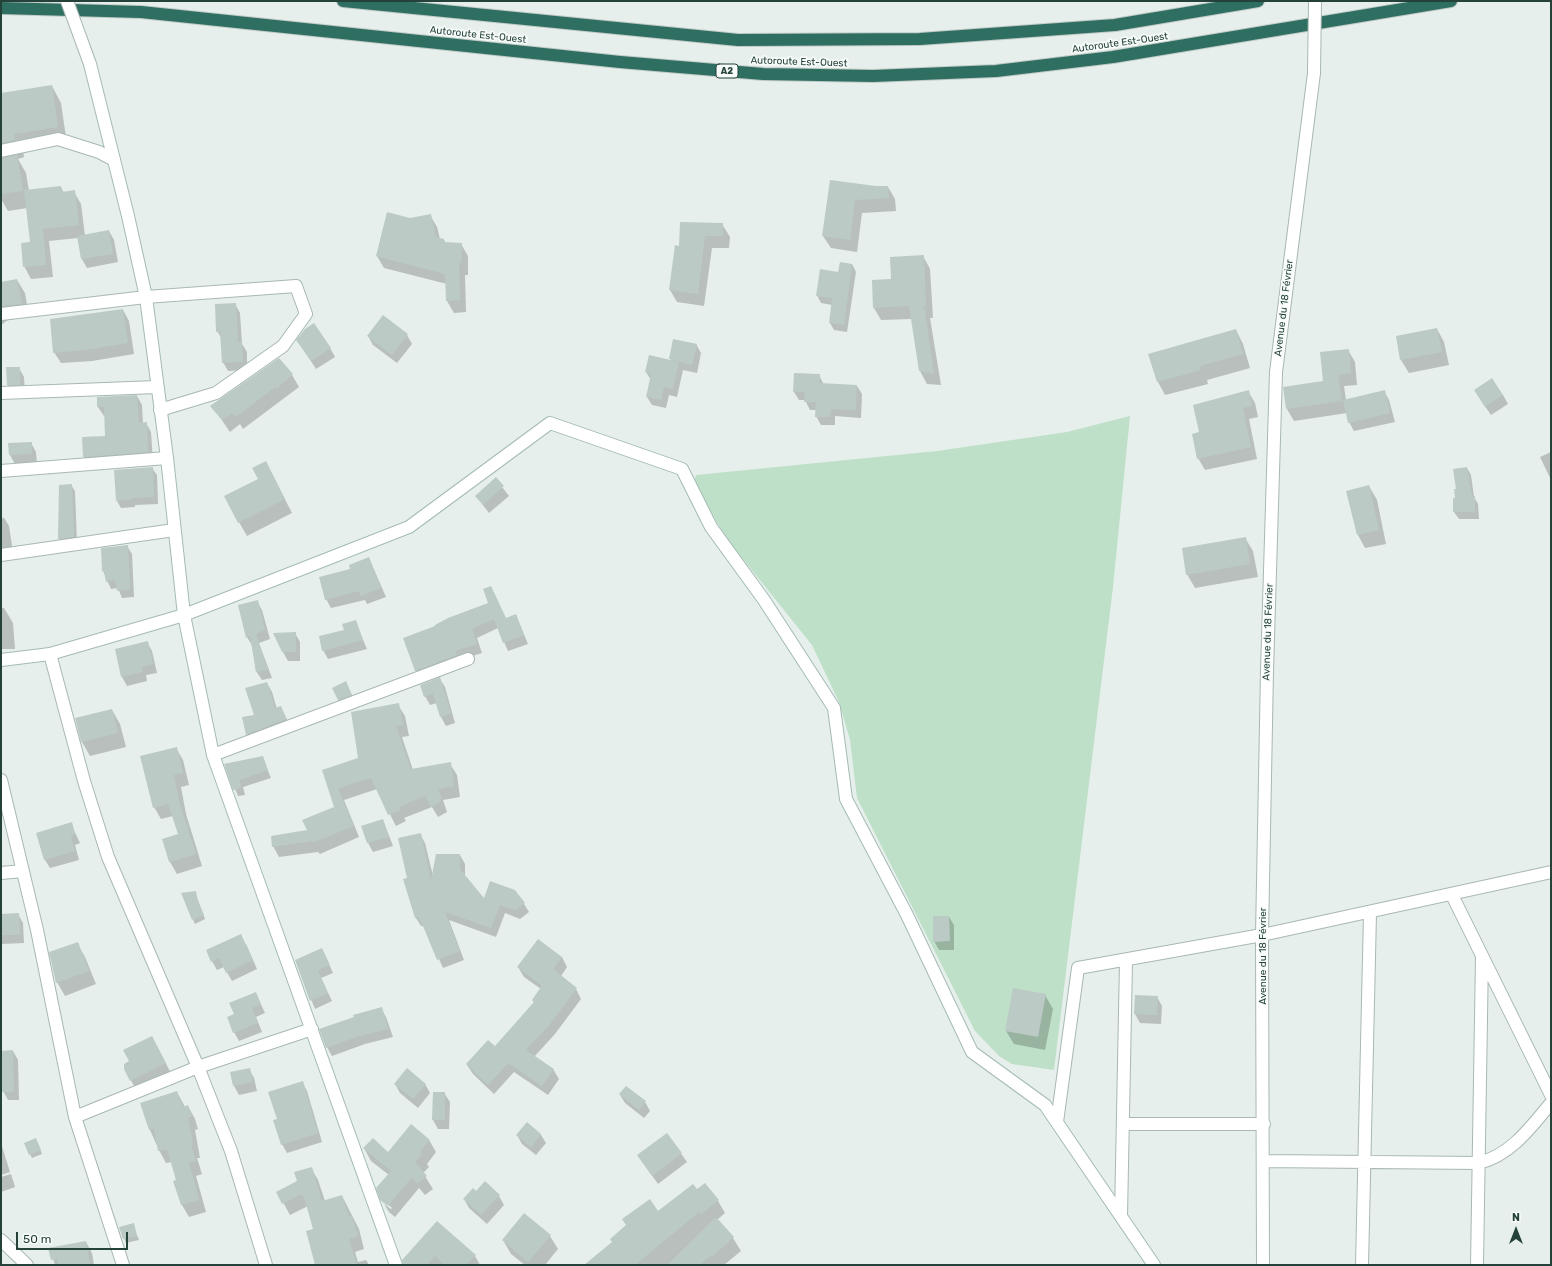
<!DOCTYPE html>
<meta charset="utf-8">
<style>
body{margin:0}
#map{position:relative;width:1552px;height:1266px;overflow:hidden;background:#e6efeb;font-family:Rubik,sans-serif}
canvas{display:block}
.frame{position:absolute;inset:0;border:2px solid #24423a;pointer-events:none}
.north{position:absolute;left:1496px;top:1210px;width:40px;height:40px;-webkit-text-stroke:3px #f7fbf9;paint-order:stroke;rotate:0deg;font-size:11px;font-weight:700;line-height:16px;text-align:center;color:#24423a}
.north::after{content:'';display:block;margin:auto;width:14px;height:18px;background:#24423a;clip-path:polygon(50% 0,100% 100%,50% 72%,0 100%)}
.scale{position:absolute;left:16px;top:1232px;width:112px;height:18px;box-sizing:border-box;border:2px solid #24423a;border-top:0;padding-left:5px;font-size:12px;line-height:14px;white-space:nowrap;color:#24423a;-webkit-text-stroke:3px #f7fbf9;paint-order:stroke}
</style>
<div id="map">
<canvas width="1552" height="1266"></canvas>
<div class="frame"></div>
<div class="north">N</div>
<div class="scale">50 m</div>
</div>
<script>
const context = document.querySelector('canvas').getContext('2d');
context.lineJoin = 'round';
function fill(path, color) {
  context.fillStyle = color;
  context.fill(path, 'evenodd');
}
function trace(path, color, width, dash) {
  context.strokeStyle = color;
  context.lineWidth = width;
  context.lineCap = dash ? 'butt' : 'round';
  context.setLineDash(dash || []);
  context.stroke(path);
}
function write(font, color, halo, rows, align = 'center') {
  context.font = font + ' Rubik,sans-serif';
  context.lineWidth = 3.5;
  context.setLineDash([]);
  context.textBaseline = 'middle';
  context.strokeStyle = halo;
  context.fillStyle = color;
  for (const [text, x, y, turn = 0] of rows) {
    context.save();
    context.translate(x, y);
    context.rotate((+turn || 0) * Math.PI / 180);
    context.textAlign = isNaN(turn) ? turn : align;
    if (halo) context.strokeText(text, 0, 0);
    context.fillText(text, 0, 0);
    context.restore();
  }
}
fill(new Path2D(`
 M1130,416L1113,587L1054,1070L1012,1064L999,1056L975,1031L857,798L850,740L839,702L812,645L726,538L694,482L696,475L937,451L1067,432Z`), '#bfe0c8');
fill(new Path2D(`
 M52,86L61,103L67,144L23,151L24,157L18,159L26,173L29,191L61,187L64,193L74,192L81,204L85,236L109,231L114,240L118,262L87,268L82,259L78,238L49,241L53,277L31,279L24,266L31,243L27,208L8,211L1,199V94Z
 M831,181L876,187H888L895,199L896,211L862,213L857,252L831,248L823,236Z
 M430,215L437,227L440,239L444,240L446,244H461L468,256V275H465L466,312L454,313L447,301V284L384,268L377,256L410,219Z
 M722,224L730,237L729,248H712L704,306L677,302L670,290L680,247Z
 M923,256L930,269L933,318H930L941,385L927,384L920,371L912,319L881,320L874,308L892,280Z
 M852,264L856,272L847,332L834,330L830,323L832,305L821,303L817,295L839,273Z
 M17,280L25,293L29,317L8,320L1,325V283Z
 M235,304L240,313L242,344L247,352V370L228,371L223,362L222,339L217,331Z
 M123,310L129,321L134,354L92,361L61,363L54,352Z
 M383,317L407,335L412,344L397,363L373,345L368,336Z
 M1437,329L1444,342L1449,365L1409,373L1401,360Z
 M1236,330L1243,344L1250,368L1207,380L1208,384L1165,395L1158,382L1150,355Z
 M674,340L696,344L701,353L697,373L683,370L677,397L669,395L666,408L652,405L647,397L651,380L646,372L671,361Z
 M330,348L335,357L316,369L303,349Z
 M1348,350L1355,362L1357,385L1344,386L1346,400L1384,391L1389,400L1395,422L1354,431L1349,422L1347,413L1294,421L1287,409L1324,382Z
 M279,359L292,375L299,387L243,429L240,424L230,432L212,406Z
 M19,368L24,377L25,393L13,394L8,385Z
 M819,375L824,385L857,386L862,394L861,418L835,416V425H821L816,416L817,410H810L805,400H799L794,392Z
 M1248,391L1255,403L1258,417L1249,419L1257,459L1205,470L1198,458L1200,433Z
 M1503,395L1508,404L1491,415L1480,399Z
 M137,396L142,405L143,424L146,423L151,432L153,461L89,466L84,457L106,437V416H104L98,407V398Z
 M31,443L36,452L37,463L15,464L10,455L9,444Z
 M1551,452V480L1540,457Z
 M152,468L157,475L158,504L135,505V507L121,508L117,501Z
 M1467,468L1471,475L1474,497L1478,504L1479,519H1459L1454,512L1457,490Z
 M273,476L292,513L247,536L239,522Z
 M496,479L509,496L489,513L476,496Z
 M71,485L75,491L77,543L63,545L59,539L60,486Z
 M1369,486L1377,500L1386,544L1365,548L1358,535Z
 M1,518H4L9,526L13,552L1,553Z
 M1245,538L1253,551L1258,577L1195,588L1187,574Z
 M127,546L132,554L134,597L122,598L118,588L111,589L103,571Z
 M369,558L386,597L367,604L365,600L331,608L326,599L352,570Z
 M257,601L262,610L270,639L259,643L272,678L262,680L256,671L253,647L247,637Z
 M1,608H4L13,623L15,649H1Z
 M516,615L528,644L508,651L498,628L477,638L482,653L460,660L420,679L416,671L437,627L449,619H506Z
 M355,621L367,649L328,659L323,650Z
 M295,633L300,642V661H288L283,652Z
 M147,642L152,651L157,673L146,675L147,681L127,686L122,677L116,650Z
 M440,679L445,687L455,723L446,726L441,717L437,703L430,705L425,696Z
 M267,683L272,692L277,709L281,707L291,728L252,743L247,734Z
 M350,691L356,704L343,708L338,700Z
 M398,705L405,716L409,736L402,737L413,770L450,764L457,775L460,797L443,800L447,812L438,817L432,807L404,818L406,821L396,826L377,789L344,800L359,837L320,854L318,852L279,857L273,846L308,831L335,807L323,771L359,758Z
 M112,710L120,724L126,747L90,756L82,742L76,719Z
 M176,748L183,760L189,785L181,787L186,814L202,866L177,874L170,862L163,840L179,835L173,816L161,819L154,807Z
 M262,757L271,778L243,787L245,795L238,796L225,764Z
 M383,820L393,846L373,852L368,843Z
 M71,824L80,843L75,845L79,860L50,868L45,860Z
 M420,834L425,843L433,876L460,855L465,864V876L484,900L524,904L529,912L520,919L505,913L496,937L449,920L464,960L443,968L425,928L423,926H421L416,918L404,880L408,879Z
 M195,892L205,919L195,924L182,894Z
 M18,914L23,923L24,943L1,944V915Z
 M949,917L954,925V950H939L934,941Z
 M77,943L85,957L96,984L65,996L57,982Z
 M246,944L257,969L232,981L224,967L217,970L212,961Z
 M326,957L333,973L321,978L332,1001L315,1009L296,961Z
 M562,957L567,967L561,976L576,989L581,999L555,1034L534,1057L553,1069L559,1079L548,1095L514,1072L494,1094L473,1074L467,1065L495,1047L534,1003L533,1000L541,989L524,977L518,967Z
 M256,994L265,1013L256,1017L262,1032L239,1041L234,1032L235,1015Z
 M1045,995L1053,1009L1045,1050L1014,1044L1006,1031Z
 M1157,997L1162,1006L1161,1024L1140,1023L1135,1014Z
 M381,1008L386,1017L393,1037L365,1044L332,1056L327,1047Z
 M152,1037L173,1077L138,1094L131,1080V1062Z
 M13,1051L18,1060L19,1100H8L1,1087V1052Z
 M249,1069L254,1078L257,1091L239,1095L234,1086Z
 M302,1082L307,1091L322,1142L287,1153L282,1144L278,1120Z
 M395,1084H425L430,1093L418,1108L400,1093Z
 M177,1092L185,1107L188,1106L195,1119L198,1129L195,1130L200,1158H197L202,1174L196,1176L206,1212L189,1217L182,1205L172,1162L166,1163L159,1150L150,1130L141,1104Z
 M444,1093L450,1102L449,1129H438L433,1120Z
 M620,1095L645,1102L650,1111L644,1118L625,1103Z
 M527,1123L541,1135L546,1143L536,1155L522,1144L517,1135Z
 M667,1134L687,1162L658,1184L638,1156Z
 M429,1140L436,1152L427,1164L429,1167L423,1173L433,1189L425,1195L419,1188L395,1217L389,1212L384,1204L391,1209L392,1208L384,1201V1203L381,1199L389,1175L371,1161L364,1148L388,1154Z
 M1,1143L10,1172L1,1175Z
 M38,1144L42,1154L32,1158L30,1154Z
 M311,1168L318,1180L325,1201L342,1196L359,1229L364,1249L355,1252L358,1262L366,1260L369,1265H311L316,1263L315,1229L308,1206L290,1215L278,1193L298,1181Z
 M11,1174L15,1187L1,1192V1177Z
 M697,1191L718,1201L725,1213L717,1220L733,1238L741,1251L724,1265H585L658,1212Z
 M476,1192L499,1196L504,1205L487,1224L469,1208L464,1199Z
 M437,1223L475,1256L480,1265H405Z
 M133,1225L139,1240L126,1243L120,1228Z
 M550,1236L558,1249L545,1265H525L511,1254L503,1240Z
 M86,1242L92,1253L94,1265H55L50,1248Z`), '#0003');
fill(new Path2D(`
 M52,85L58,127L14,134L15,140L1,143V93Z
 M17,155L23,191L1,194V158Z
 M830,180L876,186H888L889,198L855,200L850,240L822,236Z
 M61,186L62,192L75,190L79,225L43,229L46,265L23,267L21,243L30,242L24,190Z
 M387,212L410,218L431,214L436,237L444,239V242L462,243L461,263H459L460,300L446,301L445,274L376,256Z
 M680,222L723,223V236H705L698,294L669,290L675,245L679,246Z
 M109,230L113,254L81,259L77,236Z
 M924,255L926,306H924L934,374L919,371L909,306L873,308L872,280L891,279L890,257Z
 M840,262L852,264L844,325L829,323L832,298L816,296L820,269L838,272Z
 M17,279L22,304L1,306V282Z
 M236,303L238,342H242L243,362L222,363L220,332H216L215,304Z
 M123,309L128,343L85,350L53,353L50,319Z
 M383,315L408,334L392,355L367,336Z
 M314,323L331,348L311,361L296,340L305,329Z
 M1437,328L1442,352L1400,360L1396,336Z
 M1236,329L1243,354L1200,366L1201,370L1157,382L1148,354Z
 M673,339L697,344L692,365L669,359Z
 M1349,349L1351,373L1338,375L1342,401L1286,409L1283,387L1323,381L1320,352Z
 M649,355L679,362L673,389L664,387L661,400L646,397L651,374L645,372Z
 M279,358L293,374L276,389L275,387L236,417L232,413L222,420L210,406Z
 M6,367H20V385H7Z
 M794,373L820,374L819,383L857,385L856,410L831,409L830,417H815L816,402H804L805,392H793Z
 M1492,378L1503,395L1485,407L1474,390Z
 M1249,390L1252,406L1243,408L1251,447L1197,459L1192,434L1199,432L1193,405Z
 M1385,390L1390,413L1348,423L1343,400Z
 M137,395L139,423L147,422L148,452L83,457L82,437L105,436L104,407H97V397Z
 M32,442V454L9,455L8,443Z
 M266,461L285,499L238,523L224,496L258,479L252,468Z
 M153,467L154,497L132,498V499L116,501L114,470Z
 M1467,467L1472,496H1475V512H1453V498H1455L1454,489H1456L1453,469Z
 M496,477L504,486L483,505L475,496Z
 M72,484L74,537L58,539L59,485Z
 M1369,485L1379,530L1357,535L1346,491Z
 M1246,537L1250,564L1186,575L1182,548Z
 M128,545L130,589L117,591L115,580L106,582L104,571H102L101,548Z
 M369,557L381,588L361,596L359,591L325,600L319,577L350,569L349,565Z
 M491,586L506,618L516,614L524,635L503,643L494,619L472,629L477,644L455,651L457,655L415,671L403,638L435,626V625L448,618L488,603L483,589Z
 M258,600L265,630L251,636L256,634L268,670L256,672L250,636L246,638L238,605Z
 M356,620L363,640L322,651L319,636L344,630L342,624Z
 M296,632V652H282L273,633Z
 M148,641L153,664L142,667L143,672L121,677L115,649Z
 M440,677L451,714L440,717L433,694L424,697L420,685Z
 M346,681L352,695L338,700L332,688Z
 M267,682L275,708L281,706L286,719L246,735L242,717L254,715L245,688Z
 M399,703L403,725L396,726L411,769L451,762L454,786L437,789L441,796V801L431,807L425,796L399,807L400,810L388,815L371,778L351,784L338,789L354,826L312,843V841L272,847L271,836L307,830L302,820L334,807L322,770L358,758L351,712Z
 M112,709L118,733L81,742L75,718Z
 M177,747L183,773L174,775L179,801L196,854L169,862L162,839L178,834L168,804L153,808L140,756Z
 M263,756L268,770L240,780L241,788L233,790L224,764Z
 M383,819L389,837L367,843L361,826Z
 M72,822L75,834L71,836L75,851L44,860L36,833Z
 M421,833L431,880L436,854H460V869L484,898L490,881L515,890L525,903L515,910L500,905L491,928L445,912L460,951L437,960L423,926L418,917L415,918L403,879L407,878L398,838Z
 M196,891L197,899L204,915L192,920L181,893Z
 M19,913L20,935H1V914Z
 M933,916H949L950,941L933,942Z
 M241,934L253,960L226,973L219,958L211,962L206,950Z
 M538,939L562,957L553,969L577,988L550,1024L526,1050L554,1069L542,1086L508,1063L488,1085L466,1064L488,1040L495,1046L534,1002L532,1000L541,987V985L517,967Z
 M78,942L89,971L56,983L49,952Z
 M322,948L330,965L318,970L328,993L310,1001L295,960Z
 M1013,988L1046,994L1038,1037L1005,1031Z
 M256,992L261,1004L252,1008L258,1023L233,1033L227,1017L234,1014L229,1003Z
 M1135,995L1158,996L1157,1015L1134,1014Z
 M382,1007L388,1029L359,1036L326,1048L319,1029L354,1017L353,1015Z
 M152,1036L166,1063L130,1081L124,1069V1064L129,1061L123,1050Z
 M13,1050L14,1092H1V1051Z
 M250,1068L253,1082L233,1086L230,1072Z
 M407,1068L426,1084L413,1099L394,1084Z
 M303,1081L318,1133L281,1145L273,1120L277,1119L268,1092Z
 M626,1086L646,1101L639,1110L619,1094Z
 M177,1091L183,1107L188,1105L192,1116L188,1118L193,1145H191L196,1161L189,1163L199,1200L181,1205L173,1181L176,1180L167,1149L158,1151L154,1129L149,1130L140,1103Z
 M433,1092H445V1120H432Z
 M527,1122L541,1134L531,1147L516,1135Z
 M411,1124L430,1140L420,1152L422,1154L415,1162L427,1176L417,1184L412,1177L388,1206L380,1200L376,1188L391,1171L363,1148L373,1138L388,1152Z
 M667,1133L682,1153L652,1176L637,1155Z
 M36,1138L41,1150L29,1155L24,1143Z
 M312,1167L322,1201L342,1195L349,1217L352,1216L358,1236L349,1239L357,1265H315L306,1231L313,1229L304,1197H303L301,1194L282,1204L276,1192L297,1181L294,1172Z
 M485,1181L500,1195L481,1215L463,1199L473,1188L476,1191Z
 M705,1183L719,1200L701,1214L699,1212L635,1265H584L612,1242L610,1239L626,1225L622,1219L650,1199L658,1211L693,1184L697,1189Z
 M524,1213L551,1235L528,1262L502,1240Z
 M716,1217L734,1237L712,1257L711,1255L700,1265H667Z
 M437,1221L476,1255L466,1265H444L435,1256L427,1265H403L402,1260Z
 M134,1223L137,1236L123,1239L119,1227Z
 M86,1241L90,1265H58L57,1259L51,1260L48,1248Z`), '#bbcac4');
const street = new Path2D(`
 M1,151L58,139L99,152L114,160
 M1,314L146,297L296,286L306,314L283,346L216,393L160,410
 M1,393L157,387
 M1,471L167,458
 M1,555L174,530
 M50,654L84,781L108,857L198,1067L231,1151L266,1265
 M213,755L468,659
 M1,780L37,930L75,1117L123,1265
 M1,873L23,871
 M1452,895L1551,1095
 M75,1117L198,1067L312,1029
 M1057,1122L1078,968L1262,935L1551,872
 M1123,1124H1264
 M1263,1161L1479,1163C1511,1155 1531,1127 1551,1103
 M1121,1216L1126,961
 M1,1240L27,1265
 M1263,1265L1262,935L1267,671L1276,372L1314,73
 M1362,1265L1370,913
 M1477,1265L1482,956`);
const secondary = new Path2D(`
 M90,64L128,216L146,297L167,458L184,615L213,755L396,1265
 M1,660L50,654L184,615L409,527L550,423L682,469L711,527L764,600L834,708L846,799L907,915L972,1052L1045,1105L1154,1265`);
const highway = new Path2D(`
 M343,1L738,40L920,39L1115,25L1258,1
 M1,8L141,12L620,62L763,74L873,76L996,71L1113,57L1451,1`);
trace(street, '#a8b8b2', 14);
trace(secondary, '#a4bbb3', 14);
trace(highway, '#c2cac8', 14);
trace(street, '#fff', 12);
trace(secondary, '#fff', 12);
trace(highway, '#2f6f62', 12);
const streetBridge = new Path2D(`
 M67,1L90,64
 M1314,73L1315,1`);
trace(streetBridge, '#a8b8b2', 14, []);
trace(streetBridge, '#fff', 12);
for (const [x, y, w] of [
 [727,71,22]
]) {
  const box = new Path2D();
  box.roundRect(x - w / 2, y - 7, w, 14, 3);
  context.fillStyle = '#f7fbf9';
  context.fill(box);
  trace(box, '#24423a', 1);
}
write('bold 9px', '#24423a', null, [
 ["A2",727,71]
]);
write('10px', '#24423a', '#f7fbf9', [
 ["Autoroute Est-Ouest",478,35,6],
 ["Autoroute Est-Ouest",1120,43,-8],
 ["Autoroute Est-Ouest",799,62,2],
 ["Avenue du 18 Février",1284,308,-83],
 ["Avenue du 18 Février",1268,632,-88],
 ["Avenue du 18 Février",1263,956,-90]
]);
</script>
